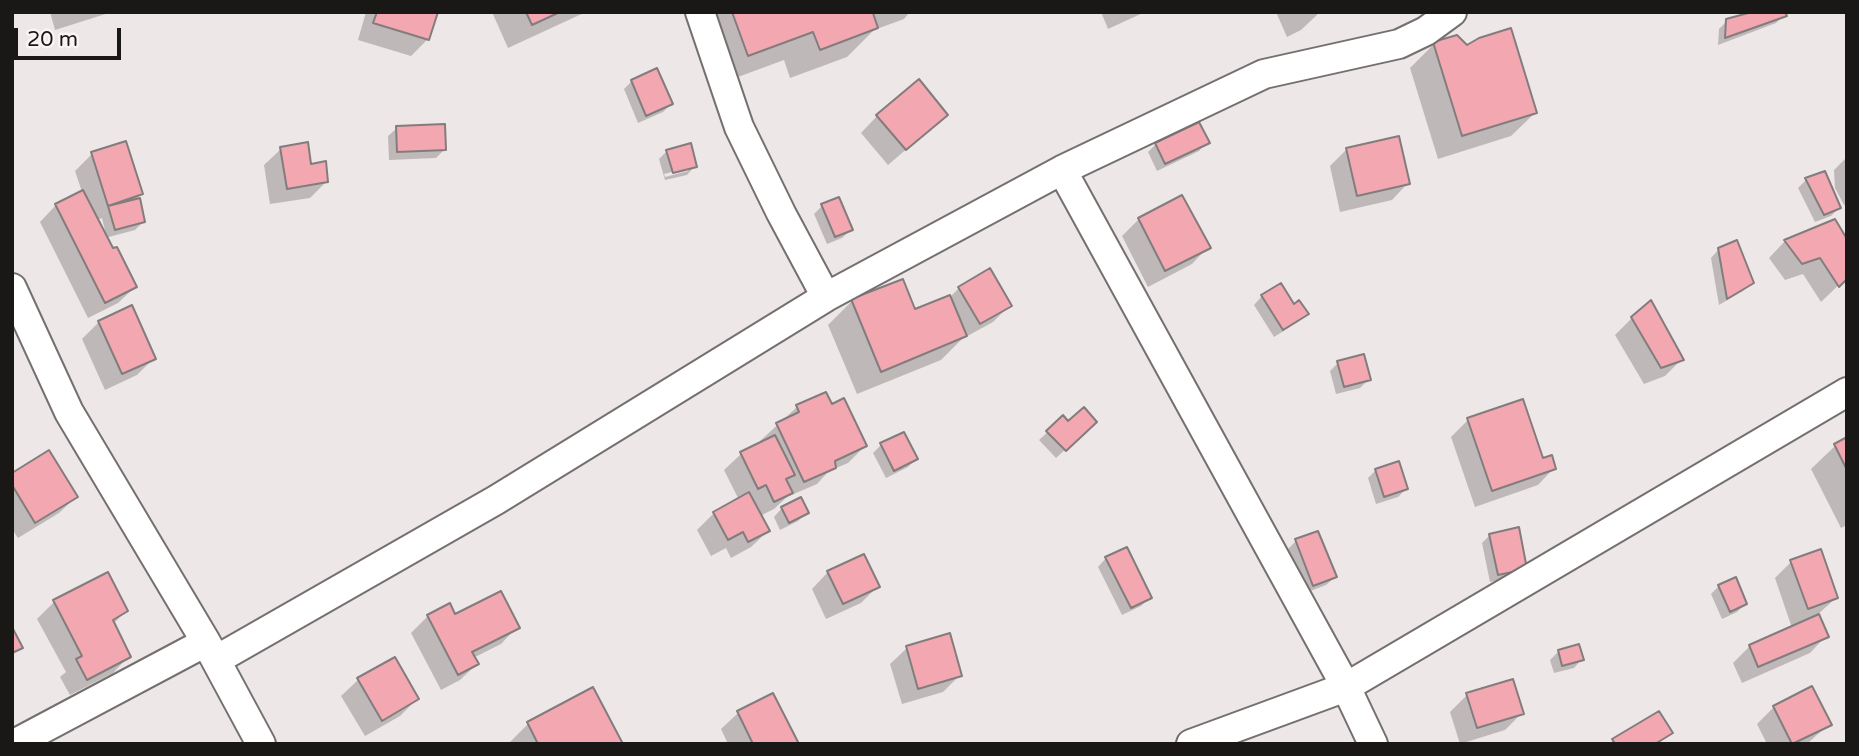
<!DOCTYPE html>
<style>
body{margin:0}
#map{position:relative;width:1859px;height:756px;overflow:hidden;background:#eee7e7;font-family:"Varela Round",sans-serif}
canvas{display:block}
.frame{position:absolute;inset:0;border:14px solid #1a1717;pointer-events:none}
.scale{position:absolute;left:14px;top:28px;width:107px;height:32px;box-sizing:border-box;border:4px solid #1a1717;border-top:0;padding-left:9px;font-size:21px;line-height:24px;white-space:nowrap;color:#1a1717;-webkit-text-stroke:5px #fbf4f5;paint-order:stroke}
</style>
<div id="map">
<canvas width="1859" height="756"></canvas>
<div class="frame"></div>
<div class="scale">20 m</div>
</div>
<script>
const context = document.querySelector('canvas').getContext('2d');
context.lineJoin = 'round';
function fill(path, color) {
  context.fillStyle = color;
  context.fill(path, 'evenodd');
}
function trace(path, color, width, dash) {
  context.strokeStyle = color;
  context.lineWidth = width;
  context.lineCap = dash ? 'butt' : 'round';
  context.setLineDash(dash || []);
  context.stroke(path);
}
fill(new Path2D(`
 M50,12H112L55,30Z
 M366,12H436L428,39L411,56L358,40Z
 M492,12H586L508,48Z
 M693,12H910L904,19L874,30L847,57L790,78L784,60L719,84Z
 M1101,12H1145L1108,29Z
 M1276,12H1317L1318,14L1301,30L1287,37Z
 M1746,12H1783L1784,15L1776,23L1718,45L1719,29L1727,21L1746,16Z
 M1434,44L1467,47L1535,113L1511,136L1438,159L1410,68Z
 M632,81L671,104L663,112L638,123L624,89Z
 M946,115L888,165L861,133L877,116Z
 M397,128L445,149L436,158L389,160L388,136Z
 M1207,142L1199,151L1157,171L1148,152L1156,144Z
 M281,149L310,166L327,181L310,198L270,204L264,165Z
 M1347,149L1408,183L1392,200L1340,212L1330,166Z
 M667,151L695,166L687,175L665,180L659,159ZM688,168V171L665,177L664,174Z
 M92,154L141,194L134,202L143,222L135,230L105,238L135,287L118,303L88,318L40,222L56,205L82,192L75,171ZM102,218L106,235L97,220Z
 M1847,157V204L1844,205L1835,188L1834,170Z
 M1806,180L1839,208L1831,216L1815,222L1798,188Z
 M822,206L851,230L842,238L827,244L814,214Z
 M1139,219L1208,247L1192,264L1148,287L1122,236Z
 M1834,221L1847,277L1821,302L1803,274L1785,280L1769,258L1785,241Z
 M1719,249L1752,283L1743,291L1719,305L1711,258Z
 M959,288L1010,305L993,322L962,339L941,360L857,394L828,325L852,301L914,311L949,298Z
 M1262,296L1293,306L1306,314L1298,322L1274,337L1254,305Z
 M1632,318L1682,359L1665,376L1644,384L1615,335Z
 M99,322L154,358L137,375L105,390L82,339Z
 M1338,363L1369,379L1360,388L1336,394L1330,371Z
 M831,406L865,446L848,463L829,471L817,484L787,497L774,509L760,516L768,531L751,547L731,558L726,548L711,556L697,530L714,513L739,500L724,470L741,454L761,444L760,441L797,407Z
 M1063,418L1068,424L1095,422L1056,458L1039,440Z
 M1468,420L1554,468L1538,485L1475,507L1451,437Z
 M903,434L916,459L908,467L886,478L873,453L881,445Z
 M1847,439V525L1841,528L1811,469L1835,446Z
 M1376,470L1406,489L1398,497L1376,504L1368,478Z
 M12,475L76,497L59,513L18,538L12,529Z
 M782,508L807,512L798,521L780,530L774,517Z
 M1517,529V577L1490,582L1482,543L1490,535Z
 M1296,541L1335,577L1326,585L1305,593L1288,549Z
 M1106,558L1150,597L1141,606L1122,615L1098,567Z
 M1791,562L1836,598L1817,615L1826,636L1810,653L1742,683L1733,663L1750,646L1792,628L1775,578Z
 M828,572L878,586L861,603L826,619L812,589Z
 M1719,586L1745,604L1737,612L1722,619L1711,594Z
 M54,602L126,611L113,624L129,656L113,673L70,695L60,677L66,672L37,619Z
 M428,616H455L517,627L501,644L473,658L477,664L460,680L441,690L411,633Z
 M907,648L960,675L943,692L902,704L890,664Z
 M1559,651L1582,659L1574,668L1554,673L1550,660Z
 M394,659L417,699L400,716L365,736L341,696L358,680Z
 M773,695L794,744H728L721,729L738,713Z
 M1467,695L1522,713L1505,730L1460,744L1450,712Z
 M1774,707L1829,724L1807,744H1767L1757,724Z
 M528,724L621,744H508Z`), '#0003');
const building = new Path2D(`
 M377,12H438L429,40L373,23Z
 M526,12H560L532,25Z
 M732,12H876L873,13L878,28L820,50L813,32L748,56Z
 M1752,12H1785L1787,16L1725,38L1726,19Z
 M1511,28L1537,113L1462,136L1433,42L1457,35L1467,45L1479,38Z
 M657,68L673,104L646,116L631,80Z
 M919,79L948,115L906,150L876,115Z
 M1199,122L1210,143L1165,164L1155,143Z
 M445,124L446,150L397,152L396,126Z
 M1399,136L1410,184L1357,196L1346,148Z
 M126,141L143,194L108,206L91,152Z
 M308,142L311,164L326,161L328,182L287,189L280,147Z
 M691,143L697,167L673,173L666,150Z
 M1825,171L1841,208L1824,215L1805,178Z
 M83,190L113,248L117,247L137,287L105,303L55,204Z
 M1182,195L1211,248L1165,271L1138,218Z
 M839,197L853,230L835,237L821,204Z
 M140,198L145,222L115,230L108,206Z
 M1835,219L1847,239V279L1839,287L1820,258L1802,264L1784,240Z
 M1737,240L1754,283L1727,299L1718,248Z
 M990,268L1012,306L980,324L958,287Z
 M903,279L915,309L950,295L967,336L881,372L851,299Z
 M1281,283L1294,304L1299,300L1309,314L1283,330L1261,295Z
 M1651,300L1684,360L1661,368L1631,317Z
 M132,305L156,359L122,374L98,321Z
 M1364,354L1371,380L1344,387L1337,361Z
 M826,392L832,404L844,398L867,446L835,461L836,468L804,482L776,423L799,412L796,405Z
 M1523,399L1543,458L1552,455L1556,469L1492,491L1467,418Z
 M1084,407L1097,422L1066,451L1046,431L1063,415L1068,421Z
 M904,432L918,459L894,471L880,443Z
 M775,435L795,475L786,479L793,493L774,502L766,485L758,489L740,452Z
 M1847,437V470L1834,444Z
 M49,450L78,497L35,523L12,485V473Z
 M1399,461L1408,489L1384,497L1375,469Z
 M749,492L770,531L748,542L743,532L728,540L713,512Z
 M801,497L809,513L789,523L781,507Z
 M1519,527L1527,569L1498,575L1489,534Z
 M1318,531L1337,577L1313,586L1295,539Z
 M1127,547L1152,598L1131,608L1105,557Z
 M1821,549L1838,598L1808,609L1790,560Z
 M864,554L880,587L843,604L827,571Z
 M108,572L128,611L113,620L131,657L87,680L76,659L82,656L53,600Z
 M1736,577L1747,604L1730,612L1718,585Z
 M501,591L520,628L472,652L479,664L458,675L427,615L450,603L455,614Z
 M1819,614L1829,637L1758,667L1749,645Z
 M12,627L23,648L12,653Z
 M950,633L962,676L918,689L906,646Z
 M1579,644L1584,660L1562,666L1558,650Z
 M395,657L419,699L382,721L357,678Z
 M1513,679L1524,714L1477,728L1466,693Z
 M1812,686L1832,725L1792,744L1773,706Z
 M593,687L623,744H538L527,722Z
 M773,693L798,742L795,744H753L737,711Z
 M1659,711L1673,733L1655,744H1615L1612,739Z`);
fill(building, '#f3a8b1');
trace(building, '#837c7d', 2);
const street = new Path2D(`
 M700,12L739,127L781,213L826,297
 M1062,170L1346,687L1373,744
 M12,288L69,412L206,642L261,744
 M216,660L496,500L826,297L1062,170L1264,74L1399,44L1426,31L1452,12
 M14,744L206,642
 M1191,744L1346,687L1847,392`);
trace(street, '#766f70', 32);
trace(street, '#fff', 28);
</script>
